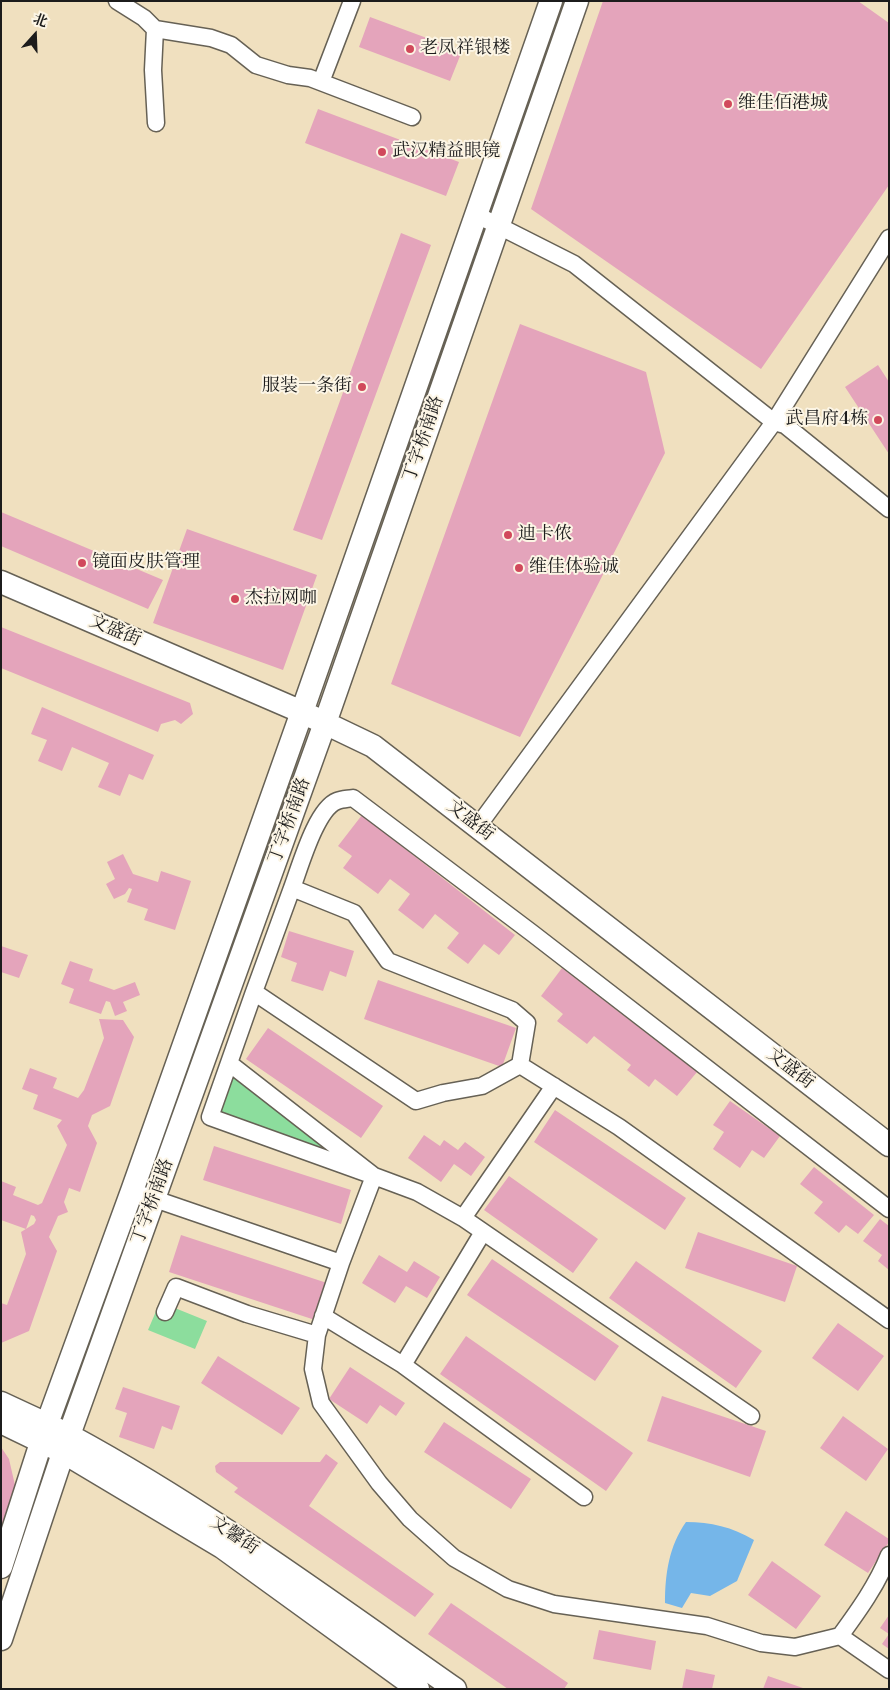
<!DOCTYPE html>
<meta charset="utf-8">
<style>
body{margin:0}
#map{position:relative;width:890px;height:1690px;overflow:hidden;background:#f0e0bf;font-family:"Libre Bodoni","Noto Serif SC",serif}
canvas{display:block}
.frame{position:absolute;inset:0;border:2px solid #1c1c1c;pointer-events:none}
.north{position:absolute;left:10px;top:10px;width:50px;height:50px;-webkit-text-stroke:4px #fcf5e5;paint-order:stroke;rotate:20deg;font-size:14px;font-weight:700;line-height:20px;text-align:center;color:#1c1c1c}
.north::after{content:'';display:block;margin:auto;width:18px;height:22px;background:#1c1c1c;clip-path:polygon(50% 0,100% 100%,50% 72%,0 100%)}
</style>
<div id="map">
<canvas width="890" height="1690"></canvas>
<div class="frame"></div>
<div class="north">北</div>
</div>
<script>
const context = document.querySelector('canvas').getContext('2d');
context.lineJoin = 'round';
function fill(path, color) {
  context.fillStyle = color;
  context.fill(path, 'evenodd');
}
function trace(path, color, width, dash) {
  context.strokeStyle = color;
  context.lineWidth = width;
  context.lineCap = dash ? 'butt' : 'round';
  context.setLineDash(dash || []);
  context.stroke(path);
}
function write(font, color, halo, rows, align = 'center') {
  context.font = font + ' "Libre Bodoni","Noto Serif SC",serif';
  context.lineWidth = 4;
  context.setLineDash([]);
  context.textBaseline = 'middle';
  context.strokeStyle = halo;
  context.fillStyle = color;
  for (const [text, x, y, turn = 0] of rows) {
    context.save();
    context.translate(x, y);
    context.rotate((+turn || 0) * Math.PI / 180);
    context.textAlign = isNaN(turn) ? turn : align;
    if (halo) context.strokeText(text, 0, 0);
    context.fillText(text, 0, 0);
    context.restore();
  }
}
fill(new Path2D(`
 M234,1075L342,1157L219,1112Z
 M160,1302L207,1321L195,1349L148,1330Z`), '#8cdd9d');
fill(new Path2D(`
 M686,1522C711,1522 732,1527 754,1540L737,1581L710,1596L691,1593L682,1608L665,1603C665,1574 669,1546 686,1522Z`), '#75b6e9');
fill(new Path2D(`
 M603,1H858L889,23V185L761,369L531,209Z
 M370,17L462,51L450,81L359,47Z
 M318,109L459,162L446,196L305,143Z
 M401,233L431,245L322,540L293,530Z
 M520,324L646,372L665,453L520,737L391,684Z
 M878,365L889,382V454L845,387Z
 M1,512L163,580L148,609L1,546Z
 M187,529L317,575L283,670L153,623Z
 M1,627L190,703L193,714L181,724L175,720L161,724L158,732L1,668Z
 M42,707L154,755L143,780L129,774L120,796L98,787L109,763L72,747L62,771L38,761L47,740L31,734Z
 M362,815L515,935L499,955L484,944L468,964L447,948L459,933L435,914L423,929L398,910L410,894L390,879L378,894L343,868L352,856L338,846Z
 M123,854L133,874L158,882L161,871L191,881L175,930L144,920L148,909L127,902L132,889L129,888L125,894L114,899L106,884L115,879L107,862Z
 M289,931L354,951L346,977L330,971L323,991L291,981L297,963L281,957Z
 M1,946L28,955L19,978L1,972Z
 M70,961L93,969L89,981L114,990L135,982L140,995L123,1002L127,1011L115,1016L110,1002L106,1001L101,1014L69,1003L74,989L61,984Z
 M562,968L697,1072L677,1096L655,1079L649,1087L627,1070L631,1065L594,1036L587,1044L557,1021L563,1014L541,996Z
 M378,980L516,1028L502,1067L364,1019Z
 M99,1019L123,1020L134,1037L110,1106L92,1115L88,1126L97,1143L80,1192L69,1188L64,1202L68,1212L58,1216L49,1237L57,1251L29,1331L1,1343V1303L7,1305L26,1254L21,1232L34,1224L36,1220L34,1216L31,1215L26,1229L1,1220V1181L16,1187L13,1195L38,1205L42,1203L67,1145L57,1126L62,1120L33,1109L38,1095L22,1089L30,1068L57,1078L53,1088L78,1098L84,1090L104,1038Z
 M268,1028L383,1106L361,1138L246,1059Z
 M730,1101L780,1136L764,1158L752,1150L740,1168L713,1149L724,1132L713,1125Z
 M555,1110L686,1198L665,1230L534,1142Z
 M424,1135L440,1146L444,1140L458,1150L465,1142L485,1157L471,1176L454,1164L441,1182L408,1158Z
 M214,1146L351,1190L341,1224L203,1180Z
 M814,1167L874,1215L858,1234L846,1225L839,1233L814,1213L823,1202L800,1184Z
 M509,1176L598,1239L573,1273L484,1210Z
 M880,1219L889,1226V1270L878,1261L882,1255L863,1241Z
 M698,1232L797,1266L785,1302L685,1268Z
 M181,1235L327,1283L315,1320L169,1272Z
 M379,1255L407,1272L414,1261L440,1277L427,1298L406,1286L395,1303L362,1283Z
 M492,1259L619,1346L595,1381L467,1295Z
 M636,1261L762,1351L736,1388L609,1298Z
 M838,1323L884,1356L858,1391L812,1358Z
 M466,1336L633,1453L606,1491L440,1374Z
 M218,1356L300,1408L282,1435L201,1383Z
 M350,1367L405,1403L396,1416L380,1405L367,1424L329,1399Z
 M123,1387L180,1406L172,1430L162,1426L154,1449L119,1437L127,1413L115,1409Z
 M662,1396L766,1431L750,1477L647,1441Z
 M843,1416L888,1449L866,1481L820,1448Z
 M444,1422L531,1479L511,1509L424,1452Z
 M1,1447L9,1459L17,1494L1,1538Z
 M326,1454L338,1463L309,1506L434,1594L415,1617L234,1492L238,1488L216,1472L215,1466L220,1462H320Z
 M846,1511L889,1539V1542L868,1573L824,1545Z
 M772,1561L821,1596L796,1629L748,1595Z
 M451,1603L568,1683L564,1689H508L428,1634Z
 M889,1615V1649L882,1644L889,1634L880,1628Z
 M599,1630L656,1641L651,1670L593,1659Z
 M686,1669L715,1675L712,1689H682Z
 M768,1676L803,1688V1689H763Z`), '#e4a4bb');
const street = new Path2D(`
 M117,1L144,18L155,29L153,70L156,123
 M155,29L211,38L231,45L256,65L288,75L310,78L412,117
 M321,82L352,1
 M477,215L574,264L774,422L785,425L889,509
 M478,826L774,422L889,238
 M292,888C300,867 316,809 337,801C342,799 348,799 353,798L532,933L889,1209
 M254,992L292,888L354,913L388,961L512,1010L527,1023L520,1065L619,1127L889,1320
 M229,1063L254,992L416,1101L443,1093L482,1086L520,1065
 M143,1195L341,1263L374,1176L210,1117L229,1063L374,1176L417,1192L463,1218L751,1416
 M463,1218L554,1086
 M165,1312L176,1287L247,1314L317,1335L341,1263
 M323,1316L403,1365L483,1232
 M317,1335L313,1369L321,1403L379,1483L410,1519L454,1558L508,1589L554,1604L707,1626L761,1643L795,1647L840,1636L889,1670
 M403,1365L584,1497
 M840,1636C859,1610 877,1585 889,1555`);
const secondary = new Path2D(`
 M1,582L302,712L373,746L889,1145
 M1,1403C24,1414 48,1424 70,1436C205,1509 329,1601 455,1689
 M1,1422L63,1452L222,1547L418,1689
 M1,1567L47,1424L132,1191L302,712L551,1
 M1,1639L69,1435L325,723L577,1`);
trace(street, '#666155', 19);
trace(secondary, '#666155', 25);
trace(street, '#fff', 16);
trace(secondary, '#fff', 22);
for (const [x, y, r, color] of [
 [410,49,5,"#d1495b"],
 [728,104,5,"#d1495b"],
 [382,152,5,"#d1495b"],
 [362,387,5,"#d1495b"],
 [878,420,5,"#d1495b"],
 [508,535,5,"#d1495b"],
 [82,563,5,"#d1495b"],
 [519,568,5,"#d1495b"],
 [235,599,5,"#d1495b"]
]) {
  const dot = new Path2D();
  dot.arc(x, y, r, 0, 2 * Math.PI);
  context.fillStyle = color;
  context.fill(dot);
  trace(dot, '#fcf5e5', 2);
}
write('18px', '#1c1c1c', '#fcf5e5', [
 ["老凤祥银楼",420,49],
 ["维佳佰港城",738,104],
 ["武汉精益眼镜",392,152],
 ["服装一条街",352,387,"right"],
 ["武昌府4栋",868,420,"right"],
 ["迪卡侬",518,535],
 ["镜面皮肤管理",92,563],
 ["维佳体验诚",529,568],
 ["杰拉网咖",245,599]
], 'left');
write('18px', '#1c1c1c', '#fcf5e5', [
 ["丁字桥南路",424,439,-71],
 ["文盛街",115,631,23],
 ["丁字桥南路",290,821,-70],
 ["文盛街",470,821,38],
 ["文盛街",790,1069,38],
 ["丁字桥南路",153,1202,-70],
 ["文馨街",234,1536,34]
]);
</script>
